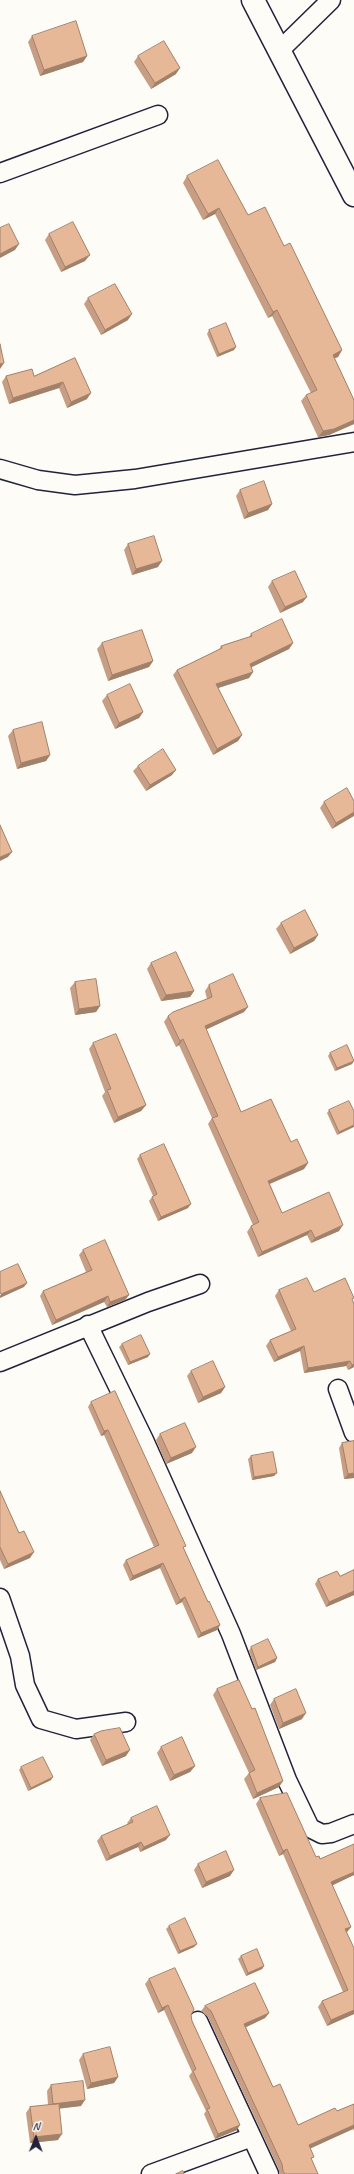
<!DOCTYPE html>
<style>
body{margin:0}
#map{position:relative;width:354px;height:2174px;overflow:hidden;background:#fdfcf7;font-family:Caveat,sans-serif}
canvas{display:block}
.north{position:absolute;left:16px;top:2118px;width:40px;height:40px;-webkit-text-stroke:3px #fdfcf7;paint-order:stroke;rotate:1deg;font-size:11px;font-weight:700;line-height:16px;text-align:center;color:#22223b}
.north::after{content:'';display:block;margin:auto;width:14px;height:18px;background:#22223b;clip-path:polygon(50% 0,100% 100%,50% 72%,0 100%)}
</style>
<div id="map">
<canvas width="354" height="2174"></canvas>
<div class="north">N</div>
</div>
<script>
const context = document.querySelector('canvas').getContext('2d');
context.lineJoin = 'round';
function trace(path, color, width, dash) {
  context.strokeStyle = color;
  context.lineWidth = width;
  context.lineCap = dash ? 'butt' : 'round';
  context.setLineDash(dash || []);
  context.stroke(path);
}
function fill(path, color) {
  context.fillStyle = color;
  context.fill(path, 'evenodd');
}
const street = new Path2D(`
 M279,51L331,0
 M0,173L158,115
 M0,469L38,480L75,485L135,479L354,442
 M88,1325L144,1440L231,1634L287,1780L310,1828L322,1834L331,1833L354,1824
 M0,1362L148,1302L200,1284
 M338,1389L354,1433
 M0,1598L20,1656L25,1685L41,1719L76,1729L126,1722
 M198,2021L269,2174
 M151,2174L252,2137`);
const secondary = new Path2D(`
 M253,0L354,195`);
trace(street, '#22223b', 21);
trace(secondary, '#22223b', 25);
trace(street, '#fdfcf7', 18);
trace(secondary, '#fdfcf7', 22);
fill(new Path2D(`
 M32,36L87,56L83,62L40,76L28,42Z
 M138,56L176,74L151,89L134,62Z
 M187,176L248,215L284,246L342,350L338,357L334,358L354,400V424L329,435L318,437L301,401L306,395L311,393L272,316L268,318L215,214L203,220L183,183Z
 M49,234L85,261L61,272L45,240Z
 M88,298L128,320L101,335L84,304Z
 M209,330L234,350L217,357L207,334Z
 M75,358L87,399L67,408L59,388L9,404L2,382L6,376H34Z
 M240,490L272,504L268,510L244,519L236,496Z
 M128,544L158,567L132,575L124,550Z
 M272,581L303,602L280,613L268,587Z
 M251,634L293,643L289,649L251,667L253,672L249,678L218,688L242,735L238,741L213,755L173,675L177,670L219,650L221,646L249,637Z
 M102,643L153,661L149,667L108,681L97,649Z
 M107,695L143,712L139,718L115,729L102,701Z
 M13,730L50,755L46,761L17,769L8,736Z
 M138,766L172,775L146,791L133,771Z
 M354,801L332,829L320,808L324,802Z
 M281,923L318,935L314,941L290,954L276,929Z
 M151,963L194,991L190,997L161,1001L147,969Z
 M75,982L100,1006L96,1012L75,1015L70,988Z
 M209,985L244,1012L206,1029L241,1112L291,1142L308,1163L304,1169L270,1184L282,1213L339,1231L311,1243L307,1235L258,1257L247,1232L251,1226L253,1225L208,1124L212,1118L179,1045L176,1047L164,1022L168,1016L207,999L205,991Z
 M93,1043L146,1105L141,1111L114,1123L102,1096L105,1092L89,1049Z
 M330,1053L352,1064L335,1071L328,1056Z
 M329,1110L354,1111L337,1135L327,1113Z
 M140,1155L188,1208L158,1221L149,1201L153,1196L137,1159Z
 M83,1250L129,1295L125,1300L107,1307L104,1302L52,1325L40,1296L43,1291L86,1272L79,1255Z
 M279,1290L314,1292L352,1301L354,1367L348,1370L346,1366L304,1373L300,1351L274,1362L266,1346L270,1340L291,1331L275,1296Z
 M122,1344L148,1357L128,1365L119,1347Z
 M191,1371L225,1387L221,1393L198,1403L187,1376Z
 M91,1402L184,1549L208,1602L220,1625L217,1630L198,1638L182,1602L176,1605L160,1568L130,1581L123,1565L126,1560L154,1547L104,1435L101,1436L88,1407Z
 M160,1434L192,1453L166,1464L156,1440Z
 M354,1441V1478L344,1479L339,1448L342,1443Z
 M251,1456L274,1476L252,1480L248,1459Z
 M0,1491L30,1558L4,1569L0,1560Z
 M354,1570V1595L326,1607L315,1584L318,1579L340,1576Z
 M251,1647L277,1658L275,1662L256,1670L249,1651Z
 M217,1689L252,1709L279,1787L253,1799L244,1779L249,1773L213,1695Z
 M274,1699L302,1719L279,1729L270,1705Z
 M94,1734L126,1756L102,1766L90,1740Z
 M161,1747L195,1766L190,1772L170,1781L157,1753Z
 M21,1767L51,1780L28,1791L19,1770Z
 M260,1798L316,1857L354,1875L332,1885L351,1927L347,1932L354,2014L327,2026L318,2007L322,2001L343,1992L283,1854L279,1856L256,1804Z
 M131,1818L166,1840L140,1852L138,1847L106,1861L97,1841L101,1836L128,1824L127,1823Z
 M198,1864L230,1876L202,1888L194,1870Z
 M169,1926L194,1947L178,1954L166,1929Z
 M241,1956L264,1966L262,1969L246,1976L238,1959Z
 M149,1979L191,2015L192,2021L237,2130L215,2139L204,2114L206,2111L189,2076L192,2072L164,2010L158,2013L145,1984Z
 M205,2006L269,2013L265,2018L246,2027L273,2087L298,2125L337,2111L354,2104V2131L353,2129L310,2148L311,2160L318,2174H279V2170L208,2017L201,2011Z
 M83,2054L118,2077L114,2083L87,2089L79,2060Z
 M51,2085L81,2106L59,2108L58,2140L30,2143L26,2113L30,2107L48,2105L47,2091Z`), '#c79e83');
fill(new Path2D(`
 M87,56L83,62L40,76L44,70Z
 M180,68L176,74L151,89L155,83Z
 M219,208L215,214L203,220L208,214Z
 M19,244L15,250L0,258V254Z
 M90,255L85,261L61,272L65,267Z
 M277,310L272,316L268,318L273,312Z
 M132,314L128,320L101,335L105,330Z
 M236,347L234,350L217,357L219,354Z
 M342,350L338,357L328,361L333,355Z
 M4,363L0,369V364Z
 M63,382L59,388L9,404L13,398Z
 M91,393L87,399L67,408L71,402Z
 M354,420V424L329,435L318,437L323,431Z
 M272,504L268,510L244,519L248,513Z
 M162,561L158,567L132,575L136,569Z
 M307,597L303,602L280,613L285,607Z
 M293,643L289,649L246,670L250,664Z
 M153,661L149,667L108,681L112,675Z
 M253,672L249,678L212,690L216,684Z
 M143,712L139,718L115,729L119,723Z
 M242,735L238,741L213,755L217,749Z
 M50,755L46,761L17,769L21,763Z
 M176,770L172,775L146,791L150,785Z
 M354,812V816L332,829L336,823Z
 M12,852L8,857L0,861V857Z
 M318,935L314,941L290,954L294,948Z
 M194,991L190,997L161,1001L166,995Z
 M100,1006L96,1012L75,1015L79,1009Z
 M248,1007L244,1012L201,1032L205,1026Z
 M183,1039L179,1045L176,1047L180,1041Z
 M354,1061L352,1064L335,1071L337,1068Z
 M146,1105L141,1111L114,1123L118,1117Z
 M354,1125V1127L337,1135L339,1132Z
 M308,1163L304,1169L264,1186L268,1181Z
 M191,1204L188,1208L158,1221L161,1217Z
 M343,1225L339,1231L311,1243L315,1238Z
 M311,1230L307,1235L258,1257L262,1252Z
 M27,1283L24,1287L0,1298V1296L1,1294Z
 M129,1295L125,1300L107,1307L110,1302Z
 M108,1296L104,1302L52,1325L56,1320Z
 M304,1346L300,1351L274,1362L278,1357Z
 M150,1354L148,1357L128,1365L130,1362Z
 M350,1361L346,1366L304,1373L308,1368Z
 M354,1364V1367L348,1370L352,1365Z
 M225,1387L221,1393L198,1403L203,1397Z
 M108,1430L104,1435L101,1436L104,1431Z
 M196,1447L192,1453L166,1464L171,1458Z
 M277,1473L274,1476L252,1480L254,1477Z
 M354,1473V1478L344,1479L348,1474Z
 M34,1552L30,1558L4,1569L8,1564Z
 M163,1563L160,1568L130,1581L133,1576Z
 M354,1591V1595L326,1607L329,1602Z
 M185,1597L182,1602L176,1605L180,1600Z
 M220,1625L217,1630L198,1638L201,1633Z
 M277,1658L275,1662L256,1670L258,1667Z
 M306,1713L302,1719L279,1729L283,1723Z
 M130,1750L126,1756L102,1766L106,1760Z
 M195,1766L190,1772L170,1781L174,1775Z
 M53,1777L51,1780L28,1791L31,1788Z
 M283,1781L279,1787L253,1799L257,1793Z
 M170,1835L166,1840L140,1852L144,1847Z
 M141,1842L138,1847L106,1861L110,1856Z
 M287,1849L283,1854L279,1856L283,1851Z
 M234,1870L230,1876L202,1888L206,1882Z
 M354,1872V1875L327,1888L331,1882Z
 M351,1927L347,1932L345,1929Z
 M197,1944L194,1947L178,1954L180,1951Z
 M264,1966L262,1969L246,1976L248,1973Z
 M168,2005L164,2010L158,2013L162,2008Z
 M354,2010V2014L327,2026L331,2020Z
 M269,2013L265,2018L240,2030L244,2024Z
 M118,2077L114,2083L87,2089L91,2083Z
 M85,2100L81,2106L49,2110L53,2104Z
 M240,2125L237,2130L215,2139L218,2134Z
 M354,2125V2128L353,2129L305,2151L309,2145Z
 M62,2134L58,2140L30,2143L34,2137Z`), '#a2816a');
const building = new Path2D(`
 M76,21L87,56L44,70L32,36Z
 M164,41L180,68L155,83L138,56Z
 M218,160L248,215L265,207L284,246L290,243L342,350L333,355L354,400V420L334,429L323,431L306,395L317,390L277,310L273,312L219,208L208,214L187,176Z
 M73,222L90,255L65,267L49,234Z
 M9,224L19,244L0,254V228Z
 M115,284L132,314L105,330L88,298Z
 M226,323L236,347L219,354L209,330Z
 M0,344L4,363L0,364Z
 M75,358L91,393L71,402L63,382L13,398L6,376L32,369L34,376Z
 M264,481L272,504L248,513L240,490Z
 M154,536L162,561L136,569L128,544Z
 M295,571L307,597L285,607L272,581Z
 M282,619L293,643L250,664L253,672L216,684L242,735L217,749L177,670L222,648L221,646L252,636L251,634Z
 M142,630L153,661L112,675L102,643Z
 M130,684L143,712L119,723L107,695Z
 M42,722L50,755L21,763L13,730Z
 M163,749L176,770L150,785L138,766Z
 M347,788L354,801V812L336,823L324,802Z
 M0,825L12,852L0,857Z
 M305,910L318,935L294,948L281,923Z
 M176,952L194,991L166,995L151,963Z
 M233,974L248,1007L205,1026L241,1112L271,1099L291,1142L297,1139L308,1163L268,1181L282,1213L329,1192L343,1225L315,1238L311,1230L262,1252L251,1226L259,1222L212,1118L218,1116L183,1039L180,1041L168,1016L173,1012L212,997L209,985Z
 M96,979L100,1006L79,1009L75,982Z
 M116,1034L146,1105L118,1117L107,1090L111,1089L93,1043Z
 M347,1045L354,1061L337,1068L330,1053Z
 M349,1101L354,1111V1125L339,1132L329,1110Z
 M164,1144L191,1204L161,1217L152,1197L157,1194L140,1155Z
 M105,1240L129,1295L110,1302L108,1296L56,1320L43,1291L92,1270L83,1250Z
 M18,1264L27,1283L1,1294L0,1292V1272Z
 M307,1278L314,1292L345,1278L354,1298L352,1299L354,1304V1364L352,1365L350,1361L308,1368L304,1346L278,1357L270,1340L296,1329L279,1290Z
 M141,1335L150,1354L130,1362L122,1344Z
 M213,1361L225,1387L203,1397L191,1371Z
 M115,1391L186,1546L183,1547L208,1602L209,1601L220,1625L201,1633L185,1597L180,1600L163,1563L133,1576L126,1560L159,1545L108,1430L104,1431L91,1402Z
 M185,1423L196,1447L171,1458L160,1434Z
 M354,1441V1473L348,1474L342,1443Z
 M273,1452L277,1473L254,1477L251,1456Z
 M0,1491L19,1533L24,1531L34,1552L8,1564L0,1547Z
 M354,1570V1591L329,1602L318,1579L337,1571L340,1576Z
 M268,1639L277,1658L258,1667L251,1647Z
 M239,1680L252,1709L255,1708L283,1781L257,1793L249,1773L255,1770L217,1689Z
 M296,1689L306,1713L283,1723L274,1699Z
 M120,1728L130,1750L106,1760L94,1734L101,1731Z
 M182,1737L195,1766L174,1775L161,1747Z
 M43,1757L53,1777L31,1788L21,1767Z
 M287,1793L316,1857L319,1856L320,1859L354,1844V1872L331,1882L351,1927L345,1929L354,1948V2010L331,2020L322,2001L348,1990L287,1849L283,1851L260,1798Z
 M157,1806L170,1835L144,1847L141,1842L110,1856L101,1836L133,1822L131,1818Z
 M226,1851L234,1870L206,1882L198,1864Z
 M185,1918L197,1944L180,1951L169,1926Z
 M257,1949L264,1966L248,1973L241,1956Z
 M175,1968L194,2009L191,2015L192,2021L240,2125L218,2134L207,2109L210,2108L193,2071L196,2069L168,2005L162,2008L149,1979Z
 M255,1983L269,2013L244,2024L273,2087L280,2084L298,2125L335,2108L337,2111L354,2104V2125L309,2145L314,2157L311,2158L318,2174H285L283,2171L282,2164L211,2011L205,2006Z
 M110,2047L118,2077L91,2083L83,2054Z
 M83,2081L85,2100L53,2104L51,2085Z
 M59,2104L62,2134L34,2137L30,2107Z
 M183,2171L184,2174H176Z`);
fill(building, '#e7b898');
trace(building, '#a2816a', 1);
</script>
